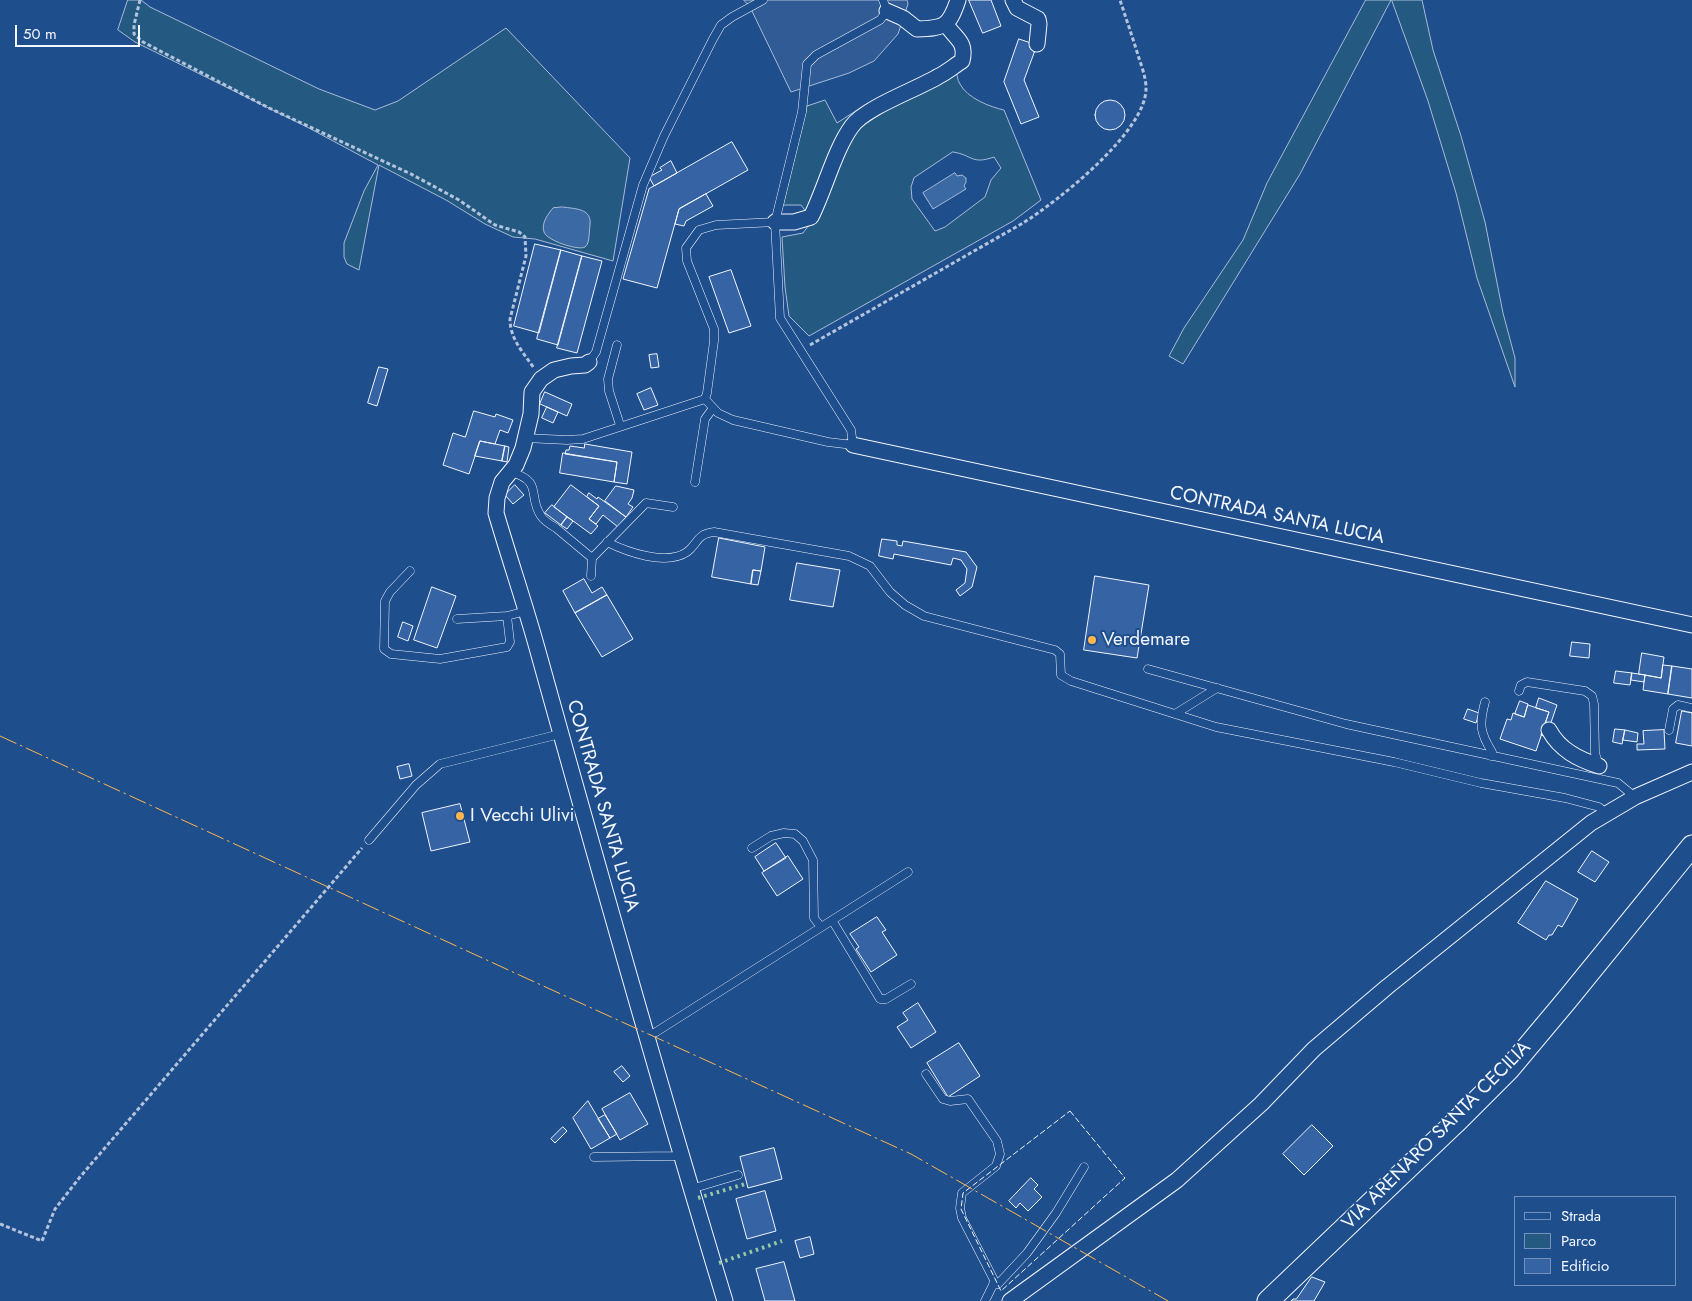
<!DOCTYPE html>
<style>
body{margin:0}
#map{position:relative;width:1692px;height:1301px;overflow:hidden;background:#1f4e8c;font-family:Jost,sans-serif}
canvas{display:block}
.legend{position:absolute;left:1514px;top:1196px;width:162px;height:90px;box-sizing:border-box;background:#1f4e8c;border:1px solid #7391ba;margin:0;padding:6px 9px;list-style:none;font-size:15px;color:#f2f6ff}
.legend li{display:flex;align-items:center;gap:10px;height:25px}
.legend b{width:25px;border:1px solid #7391ba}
.scale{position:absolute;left:15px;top:25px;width:125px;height:22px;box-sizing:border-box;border:2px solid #f2f6ff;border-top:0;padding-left:6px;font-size:15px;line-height:18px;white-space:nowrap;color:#f2f6ff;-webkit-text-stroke:4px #1f4e8c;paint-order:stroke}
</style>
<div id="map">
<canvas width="1692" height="1301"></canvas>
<ul class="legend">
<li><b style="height:6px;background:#1f4e8c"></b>Strada</li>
<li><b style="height:14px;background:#245a82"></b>Parco</li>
<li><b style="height:14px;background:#3563a3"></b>Edificio</li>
</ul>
<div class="scale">50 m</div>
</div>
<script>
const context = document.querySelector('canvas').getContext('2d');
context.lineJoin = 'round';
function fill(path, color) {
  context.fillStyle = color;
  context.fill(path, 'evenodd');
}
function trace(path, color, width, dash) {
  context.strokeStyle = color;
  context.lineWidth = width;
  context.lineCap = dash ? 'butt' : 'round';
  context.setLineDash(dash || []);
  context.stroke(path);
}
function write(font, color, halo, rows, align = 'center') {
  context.font = font + ' Jost,sans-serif';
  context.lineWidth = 4;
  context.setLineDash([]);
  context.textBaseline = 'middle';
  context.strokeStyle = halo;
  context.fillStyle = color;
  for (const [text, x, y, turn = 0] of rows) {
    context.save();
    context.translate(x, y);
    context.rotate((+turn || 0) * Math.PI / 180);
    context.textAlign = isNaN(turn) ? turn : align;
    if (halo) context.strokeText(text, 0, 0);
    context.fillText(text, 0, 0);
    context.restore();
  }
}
const green = new Path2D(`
 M128,0H141L150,7L319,89L375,110L398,101L506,28L630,158L613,261L535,239L513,237L485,224L446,200L379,165L359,270L347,264L344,257V243L364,191L378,165L307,127L135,42L118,30Z
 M1366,0H1391L1300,174L1183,364L1169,356L1184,328L1243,240L1267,183Z
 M1392,0H1422L1433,50L1461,136L1485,222L1503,313L1515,358V387L1477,278L1456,193L1428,101Z
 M956,68C957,73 957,80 960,84C967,98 990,107 1004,110L1041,200L1013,221L809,336L789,316L785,287L782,237L803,233L809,225L807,213L801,205H783L807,106L825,100L837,123L868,103L875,108ZM953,152C973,155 971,165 994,157L1001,168L991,180L985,197L945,227L935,231L912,199L911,187L914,178Z`);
fill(green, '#245a82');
trace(green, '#a8bbd7', 1);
const parking = new Path2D(`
 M744,0H907L908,4L898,34L874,61L849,73L791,92L750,7Z`);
fill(parking, '#305b95');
trace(parking, '#a8bbd7', 1);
const water = new Path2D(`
 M955,173L957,176L962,175L966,178V182L964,186L966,189L933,209L923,193Z
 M563,207C575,209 592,208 590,225C589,230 590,244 585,247C578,251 546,240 544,232C541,223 548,214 553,208Z`);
fill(water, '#3b69a3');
trace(water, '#a8bbd7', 1);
const building = new Path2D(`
 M969,0H991L1001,26L983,33Z
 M1019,39L1037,45L1024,80L1039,117L1021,124L1004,82Z
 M1095 115a15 15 0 1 1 30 0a15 15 0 1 1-30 0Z
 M732,142L748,170L679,209L657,288L623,279L649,189Z
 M671,161L677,173L654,186L649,177L662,170L660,168Z
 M706,194L713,206L686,221L684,226L675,224L679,209Z
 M535,244L561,250L539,333L514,326Z
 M561,250L582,256L558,345L537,339Z
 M582,256L602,261L577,353L557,348Z
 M731,270L751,326L729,333L709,277Z
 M657,354L659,367L651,368L649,355Z
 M379,367L388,369L377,406L368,403Z
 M651,388L658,405L644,410L637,394Z
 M545,392L572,404L567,416L540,404Z
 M547,407L558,412L553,423L542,418Z
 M474,411L495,417L496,414L513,420L508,433L500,430L495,444L480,441L469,474L443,465L453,433L465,437Z
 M480,441L505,446L502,461L475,456Z
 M585,444L632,452L627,484L614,482L617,462L565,454L566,450H569L570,446L584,448Z
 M505,446L509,447L507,462L502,461Z
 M563,453L617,462L614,482L560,473Z
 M515,485L524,495L513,504L505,495Z
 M571,485L599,506L589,519L598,526L591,534L554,507Z
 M616,486L634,490L632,498L628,504L633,507L626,517L605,501Z
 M589,493L597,499L598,497L626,517L618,527L603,515L596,524L589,519L599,506L587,497Z
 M552,505L567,517L561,525L545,513Z
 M567,517L573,521L567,529L561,525Z
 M719,538L765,547L761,571L753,570L751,584L712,577Z
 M882,539L897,541V545L902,546L903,541L966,552L977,567L972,587L960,596L956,590L965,583L967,569L961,560L953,558L951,565L894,554L893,559L879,556Z
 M797,563L840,570L833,607L790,600Z
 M753,570L761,571L758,585L751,584Z
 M1095,576L1149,585L1137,658L1084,650Z
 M584,579L592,593L602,587L607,595L575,613L563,591Z
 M432,587L456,596L437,648L414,640Z
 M607,595L633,639L602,657L575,613Z
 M403,622L413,626L408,641L398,637Z
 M1572,642L1590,644L1589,658L1570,656Z
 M1642,653L1664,657L1661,678L1639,674Z
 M1663,665L1672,666L1668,694L1643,690L1645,675L1661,678Z
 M1672,666L1692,669V698L1668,694Z
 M1616,671L1632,673L1630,685L1614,683Z
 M1632,673L1645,675L1644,682L1631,680Z
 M1539,698L1557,705L1546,737L1541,735L1549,712L1536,708Z
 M1520,701L1528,704L1524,717L1515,714Z
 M1528,705L1549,712L1536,751L1500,739L1507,719L1511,720L1513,713L1524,717Z
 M1468,709L1479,713L1476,723L1464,719Z
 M1682,711L1692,713V746L1676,743Z
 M1615,729L1625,730L1622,744L1613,742Z
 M1625,730L1638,733L1637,742L1623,740Z
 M1664,730L1665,749L1637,750V744H1644L1643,731Z
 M409,764L412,776L400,779L397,767Z
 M460,804L470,842L431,851L422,813Z
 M776,843L786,858L764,871L755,857Z
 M1592,851L1609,862L1595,882L1578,872Z
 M788,856L803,879L777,896L762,873Z
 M1546,881L1578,899L1562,927L1558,925L1552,935H1549L1546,940L1518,923Z
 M877,917L886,930L882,932L897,955L871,972L856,949L859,947L850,934Z
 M918,1003L936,1032L911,1048L897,1027L908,1020L903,1013Z
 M959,1043L980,1076L948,1097L927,1063Z
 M622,1066L630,1076L623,1082L614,1072Z
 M630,1093L648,1124L620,1140L602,1109Z
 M588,1101L610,1138L591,1149L573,1118Z
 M605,1115L617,1134L610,1138L598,1119Z
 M1312,1125L1333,1146L1304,1175L1283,1154Z
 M563,1127L567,1131L555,1143L551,1139Z
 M774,1148L782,1179L748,1188L740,1157Z
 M1031,1178L1038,1185L1034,1189L1042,1197L1028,1211L1020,1203L1016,1208L1009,1201Z
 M765,1191L776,1231L747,1239L736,1199Z
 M810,1237L814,1254L800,1258L795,1241Z
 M784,1262L795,1301H765L756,1269Z
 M1312,1277L1325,1282L1314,1301H1291L1293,1299H1296Z`);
fill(building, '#3563a3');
trace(building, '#f2f6ff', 1);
const lane = new Path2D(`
 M617,345L608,379L609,391L620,425
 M589,362L596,352L643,185L664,136L713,39L721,25L732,17L763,0
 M705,399L718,413L733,420L828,442L853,445L851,430L780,318L775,222L802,112L807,64L816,55L880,20L887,11L883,0
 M525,438L567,440L583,439L705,399L707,393L714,341V329L687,261L686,248L699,230L716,225L775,222
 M511,472C544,482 527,495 541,516C544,521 551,525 556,528C568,538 580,548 592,558
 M695,482L705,419L713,408
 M607,542C627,552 666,566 687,552C698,544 696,534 714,532L849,556L870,566L890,592L905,605L924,616L1055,650L1060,654L1061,675L1071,681L1216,727L1394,762L1481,783L1565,798L1599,807L1606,814
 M410,571L390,592L385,601L384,649L391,654L440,659L507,647L510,642L507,616
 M591,576L592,558L646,503L673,507
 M457,619L507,616L526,611
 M1148,669L1346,724L1618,783L1635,797
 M1519,691L1521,685L1527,682L1585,691L1592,696L1594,704L1595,753L1599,766
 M1485,702C1479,724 1480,733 1492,752L1491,756
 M1175,714L1217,688
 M1669,730L1673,709L1678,705L1692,708
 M369,840L416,785L440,764L560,734
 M752,848L771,836L784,833L795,834L803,841L813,860L814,918L821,927
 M832,920L880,999H886L911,984
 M646,1036L656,1032L908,872
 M926,1074L943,1099L950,1101L968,1099L997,1141L1000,1154L996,1166L962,1193L960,1208L962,1218L994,1280L993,1285L985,1301
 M594,1157L675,1156L681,1153
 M691,1189L738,1175
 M993,1285L998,1284L1027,1253L1056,1213L1084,1167`);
const street = new Path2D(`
 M1013,0L1017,8L1038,19L1039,24L1037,44
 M887,11L903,18L917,29C944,28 949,27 958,0
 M775,222H794L811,217C825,189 835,149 852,126C866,107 918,89 939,76C947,72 954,66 962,61C967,41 955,39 946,24
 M589,362L585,365L571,366L554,370L541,379L532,392L531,414L523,448L516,465L502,482L497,498L496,513C510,561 526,607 539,655C599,871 660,1087 725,1301
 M853,445L1692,625
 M1549,730C1560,750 1578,759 1599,766
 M1010,1301L1177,1180L1261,1104L1314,1049L1387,987L1591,823L1635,797L1692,772`);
const secondary = new Path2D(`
 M1268,1301L1455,1123L1509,1069L1566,1001L1692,846`);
trace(lane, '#f2f6ff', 9);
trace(street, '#f2f6ff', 17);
trace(secondary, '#f2f6ff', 23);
trace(new Path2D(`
 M140,0L134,25V34L143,42L269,108L411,174L459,200L495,225L519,232L525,237L526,256L510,319C510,339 523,352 534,368
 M810,345L1023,223C1058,201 1147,131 1146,88C1146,77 1141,65 1138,55C1132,36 1126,18 1120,0
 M0,1224L42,1241L55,1209L80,1177L362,848`), '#b3c4dc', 3, [4, 2.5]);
trace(lane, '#1f4e8c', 8);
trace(street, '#1f4e8c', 15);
trace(secondary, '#1f4e8c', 21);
trace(new Path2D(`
 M698,1198L745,1184
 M719,1263L782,1241`), '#97c8a6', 4, [2.5, 4]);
trace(new Path2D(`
 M1070,1111L1125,1178L1001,1291L961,1209L963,1193Z`), '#f2f6ff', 1, [6, 2.5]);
trace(new Path2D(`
 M0,736L528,979L911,1154L1168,1301`), '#ffb74d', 1, [18, 4, 2.5, 4]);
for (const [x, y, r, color] of [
 [1092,640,5,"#ffb74d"],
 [460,816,5,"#ffb74d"]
]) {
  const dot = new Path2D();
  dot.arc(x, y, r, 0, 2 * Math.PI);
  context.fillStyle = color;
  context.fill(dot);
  trace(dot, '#1f4e8c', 2);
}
write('19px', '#f2f6ff', '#1f4e8c', [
 ["CONTRADA SANTA LUCIA",1277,516,12],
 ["CONTRADA SANTA LUCIA",602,806,74],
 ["VIA ARENARO SANTA CECILIA",1437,1136,-45]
]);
write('19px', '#f2f6ff', '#1f4e8c', [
 ["Verdemare",1102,640],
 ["I Vecchi Ulivi",470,816]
], 'left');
</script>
